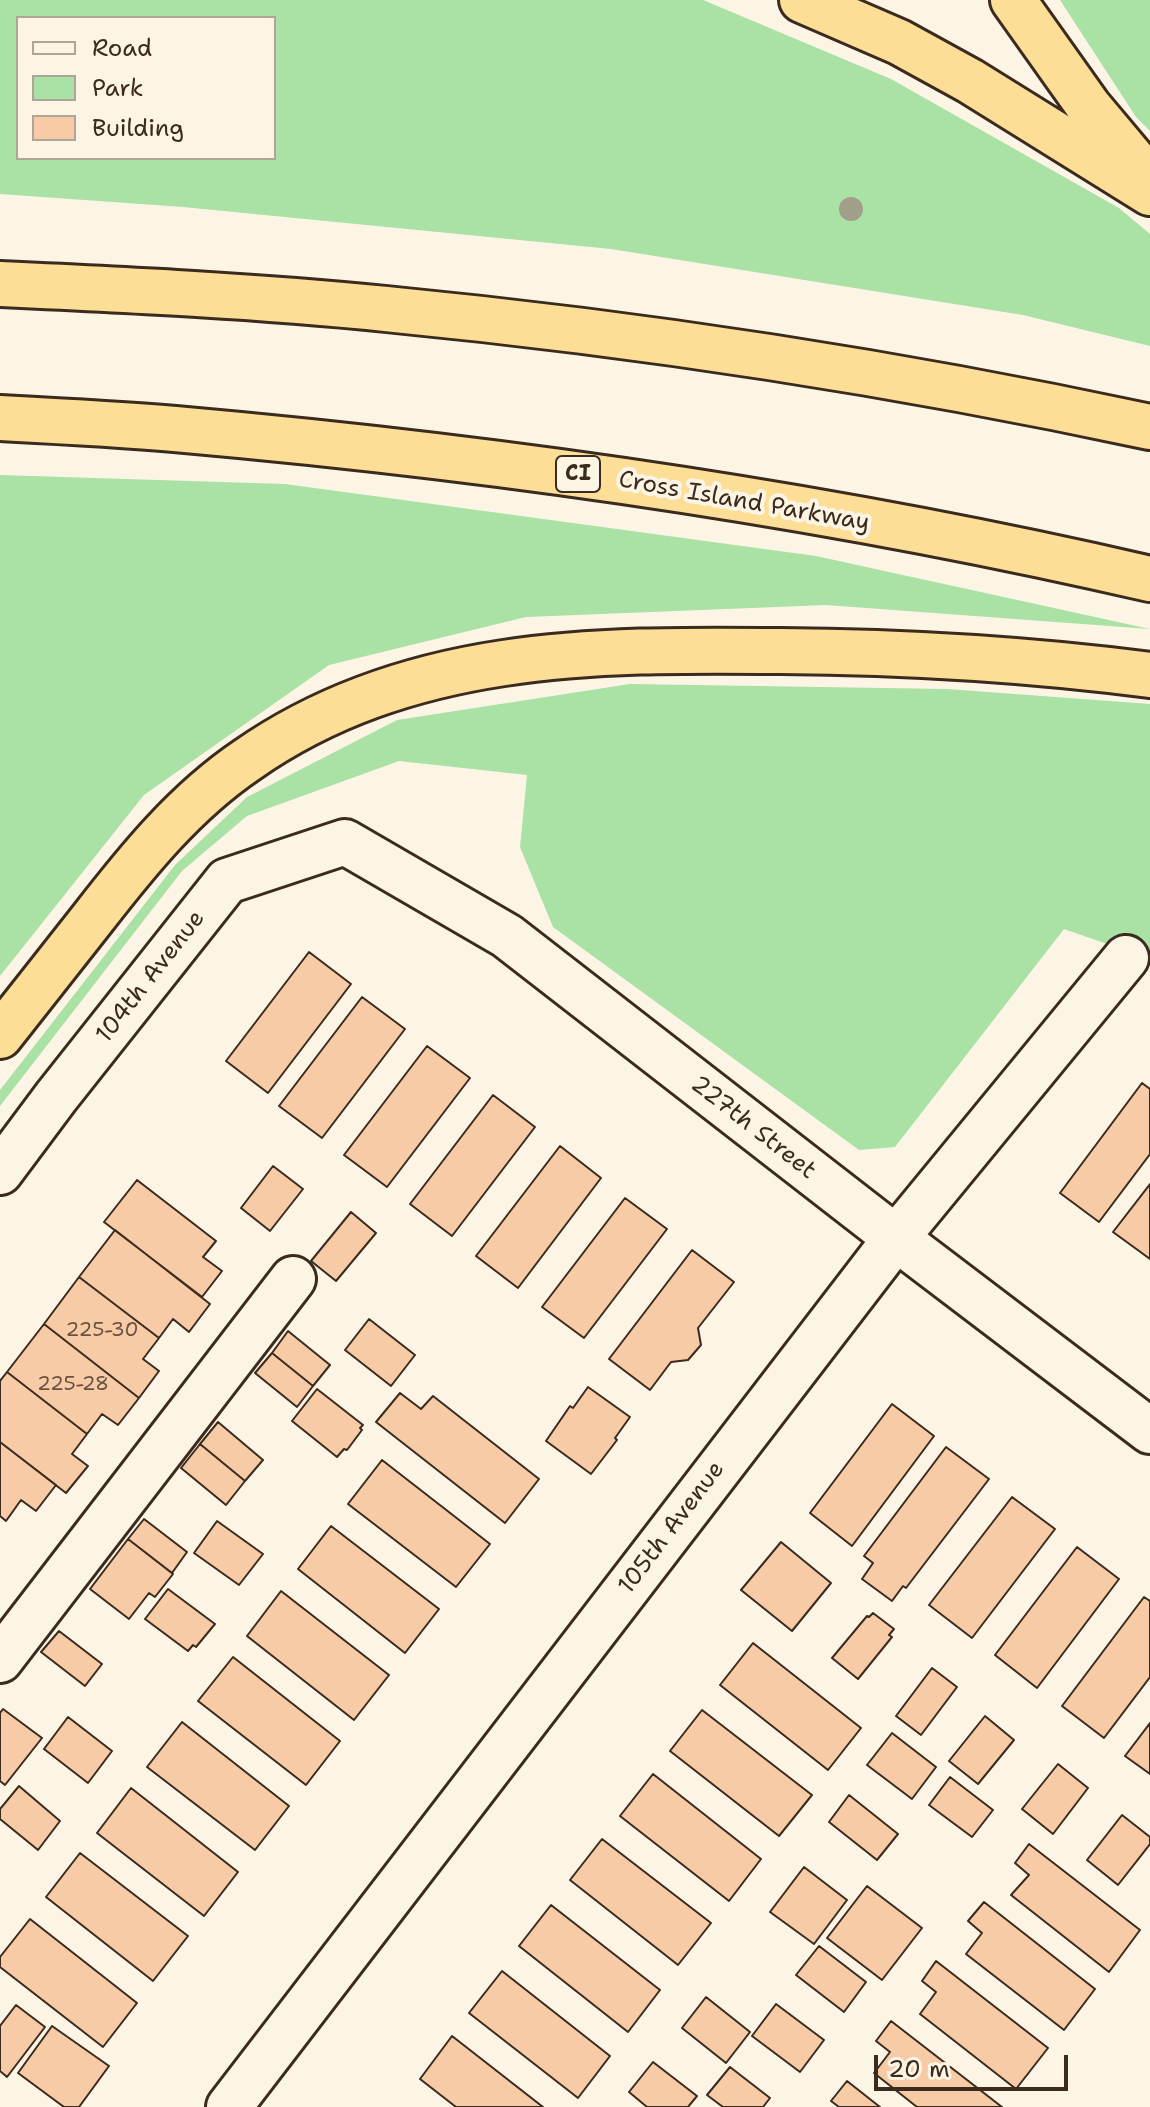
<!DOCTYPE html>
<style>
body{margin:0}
#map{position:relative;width:1150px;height:2107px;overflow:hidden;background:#fcf5e5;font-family:"Shantell Sans",sans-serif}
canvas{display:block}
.legend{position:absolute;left:16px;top:16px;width:260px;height:144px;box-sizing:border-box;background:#fcf5e5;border:2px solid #afa495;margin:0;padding:10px 14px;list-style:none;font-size:24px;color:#3b2a1e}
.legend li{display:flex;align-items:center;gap:16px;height:40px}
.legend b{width:40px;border:2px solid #afa495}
.scale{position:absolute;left:874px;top:2055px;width:194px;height:36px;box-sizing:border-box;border:4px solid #3b2a1e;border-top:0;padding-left:10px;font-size:24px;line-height:28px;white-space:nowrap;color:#3b2a1e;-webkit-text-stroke:6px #fcf5e5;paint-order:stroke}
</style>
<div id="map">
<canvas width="1150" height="2107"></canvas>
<ul class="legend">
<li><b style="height:10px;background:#fcf5e5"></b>Road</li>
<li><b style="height:22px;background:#aae1a4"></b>Park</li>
<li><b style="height:22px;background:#f7cba6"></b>Building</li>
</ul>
<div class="scale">20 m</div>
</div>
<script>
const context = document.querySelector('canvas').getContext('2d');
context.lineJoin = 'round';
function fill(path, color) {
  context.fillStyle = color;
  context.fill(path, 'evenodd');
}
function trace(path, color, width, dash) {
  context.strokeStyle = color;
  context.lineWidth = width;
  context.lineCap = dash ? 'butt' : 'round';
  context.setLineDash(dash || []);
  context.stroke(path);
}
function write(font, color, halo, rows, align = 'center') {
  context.font = font + ' "Shantell Sans",sans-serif';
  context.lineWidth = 8;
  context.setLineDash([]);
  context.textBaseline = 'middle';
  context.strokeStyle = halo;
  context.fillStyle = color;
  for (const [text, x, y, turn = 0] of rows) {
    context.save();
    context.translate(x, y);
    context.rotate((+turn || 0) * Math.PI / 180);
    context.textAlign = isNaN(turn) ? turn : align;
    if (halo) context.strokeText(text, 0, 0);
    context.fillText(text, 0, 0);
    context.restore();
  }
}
fill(new Path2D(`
 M0,0H703L891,79L1119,208L1150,234V346L1023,315L611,249L183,207L0,194ZM18,18H274V158H18Z
 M1060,0H1150V131L1136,117Z
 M0,475L285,484L816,556L1150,629L826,605L526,617L329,665L144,795L0,976Z
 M630,684L947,689L1150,704V959L1064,929L895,1147L859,1150L553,927L520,847L527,775L399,761L247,816L182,871L0,1106V1090L175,865L247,797L397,720Z`), '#aae1a4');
const building = new Path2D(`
 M309,952L351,984L268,1093L226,1061Z
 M362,997L405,1029L322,1138L279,1106Z
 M427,1046L470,1078L387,1187L344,1155Z
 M1142,1083L1150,1089V1154L1099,1222L1060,1193Z
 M493,1095L535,1127L452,1236L410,1204Z
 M560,1146L601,1178L518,1288L476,1256Z
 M273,1166L303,1189L270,1231L241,1208Z
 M137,1180L216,1241L203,1257L222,1271L202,1297L104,1222Z
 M1150,1184V1259L1113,1232Z
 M625,1198L667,1229L584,1338L542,1307Z
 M351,1212L376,1233L336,1281L311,1261Z
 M115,1230L210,1304L189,1332L173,1319L159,1338L79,1277Z
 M692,1250L734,1282L698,1328L701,1345L688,1360L671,1362L650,1390L609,1359Z
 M79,1277L159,1338L143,1359L159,1371L139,1398L44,1324Z
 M369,1319L415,1355L391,1386L345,1350Z
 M44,1324L139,1398L118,1425L102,1414L87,1434L7,1372Z
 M288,1331L330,1365L313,1386L272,1353Z
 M272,1353L313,1386L297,1407L255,1373Z
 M7,1372L87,1434L72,1454L88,1466L66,1493L0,1442V1381Z
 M588,1387L630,1417L615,1438L617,1440L591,1474L546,1441L570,1406L573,1408Z
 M317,1389L363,1425L360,1428L362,1430L347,1450L344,1449L337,1457L292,1421Z
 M400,1393L421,1409L433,1396L539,1479L505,1523L376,1422Z
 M892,1404L934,1436L852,1546L810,1513Z
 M218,1422L263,1460L245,1481L200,1444Z
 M0,1442L56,1485L36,1511L21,1500L6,1521L0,1516Z
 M200,1444L245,1481L226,1505L181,1468Z
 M946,1447L989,1479L906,1588L903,1586L892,1601L862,1579L873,1563L864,1556Z
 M382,1460L490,1544L456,1587L348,1504Z
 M1012,1497L1055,1529L972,1638L929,1605Z
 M144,1519L187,1552L172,1573L128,1539Z
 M217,1521L263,1554L239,1585L194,1553Z
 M331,1526L439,1609L405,1653L298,1569Z
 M128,1539L173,1574L155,1597L149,1593L129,1619L90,1589Z
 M781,1542L831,1583L792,1631L741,1590Z
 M1077,1547L1119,1579L1037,1688L995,1655Z
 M168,1589L215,1624L196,1647L193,1645L188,1651L145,1619Z
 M281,1591L389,1675L354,1720L247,1636Z
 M1144,1597L1150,1601V1677L1104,1738L1062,1706Z
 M873,1613L894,1629L889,1635L892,1637L858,1679L832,1658L867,1616L869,1617Z
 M59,1631L102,1664L85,1686L41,1652Z
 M753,1643L861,1728L828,1770L720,1685Z
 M233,1657L340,1741L306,1785L198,1701Z
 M932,1668L957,1687L921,1735L896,1716Z
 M3,1709L42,1738L5,1785L0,1781V1713Z
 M702,1710L812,1795L779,1836L670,1751Z
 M985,1716L1014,1740L978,1784L949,1761Z
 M68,1717L112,1751L88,1783L44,1749Z
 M182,1722L289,1806L255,1850L147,1767Z
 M1150,1723V1774L1125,1756Z
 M892,1733L936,1767L912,1799L867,1765Z
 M1058,1764L1088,1788L1053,1834L1022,1809Z
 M653,1774L761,1859L729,1901L620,1816Z
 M950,1777L993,1810L972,1837L929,1805Z
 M19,1786L60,1821L38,1850L0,1819V1809Z
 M131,1788L238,1872L204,1916L97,1833Z
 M849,1795L898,1834L877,1860L829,1822Z
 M1122,1815L1150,1837V1844L1118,1885L1087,1860Z
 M602,1839L711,1923L678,1965L570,1880Z
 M1029,1844L1140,1930L1109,1972L1011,1895L1029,1875L1015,1863Z
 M80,1853L188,1936L153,1981L46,1897Z
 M804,1867L847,1900L814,1944L770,1912Z
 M867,1886L922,1928L882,1980L827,1938Z
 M984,1902L1095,1989L1064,2030L966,1954L982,1933L968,1921Z
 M551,1905L660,1990L628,2032L519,1946Z
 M30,1919L137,2003L103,2047L0,1967V1957Z
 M819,1946L866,1982L844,2012L796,1975Z
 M936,1961L1048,2048L1016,2089L920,2014L936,1992L922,1981Z
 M502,1971L610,2056L578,2098L469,2013Z
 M706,1997L750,2032L726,2063L682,2028Z
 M776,2004L824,2040L800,2072L752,2036Z
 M16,2005L45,2027L7,2077L0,2071V2026Z
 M891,2021L1002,2107H917L874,2073L890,2052L876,2041Z
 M52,2026L109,2066L79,2107H64L18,2073Z
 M452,2036L543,2107H456L420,2079Z
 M653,2062L697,2096L688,2107H647L629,2092Z
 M730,2067L770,2098L763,2107H723L707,2095Z
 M847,2081L880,2107H839L831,2101Z`);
fill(building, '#f7cba6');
trace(building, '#3b2a1e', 2);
const minor = new Path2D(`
 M0,1172L56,1097L227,881L345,842L507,936L896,1238L1150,1431
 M0,1660L293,1279
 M229,2107L896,1238L1126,958`);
const highway = new Path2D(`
 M802,0L899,42L970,81L1150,193
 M1013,0L1089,107L1146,175
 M0,284C129,290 258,296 386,309C643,334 898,373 1150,427
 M0,418C58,421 117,424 175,429C502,458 830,505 1150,579
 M0,1036C31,997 62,957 93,918C138,860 185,802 247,760C406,649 593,649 780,651C904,652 1027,659 1150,675`);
trace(minor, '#3b2a1e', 50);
trace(highway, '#3b2a1e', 50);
trace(minor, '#fcf5e5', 44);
trace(highway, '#fcde96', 44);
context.fillStyle = '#a19f8a';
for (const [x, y] of [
 [851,209]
]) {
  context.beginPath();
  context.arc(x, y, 12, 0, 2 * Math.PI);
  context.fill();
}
write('20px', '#6a5240', null, [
 ["225-30",102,1331],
 ["225-28",73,1385]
]);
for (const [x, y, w] of [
 [578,474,44]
]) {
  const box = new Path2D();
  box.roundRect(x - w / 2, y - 18, w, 36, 6);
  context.fillStyle = '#fcf5e5';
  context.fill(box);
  trace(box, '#3b2a1e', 2);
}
write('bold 22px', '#3b2a1e', null, [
 ["CI",578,474]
]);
write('24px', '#3b2a1e', '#fcf5e5', [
 ["Cross Island Parkway",744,502,10],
 ["104th Avenue",151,977,-52],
 ["227th Street",753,1128,38],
 ["105th Avenue",672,1528,-53]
]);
</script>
